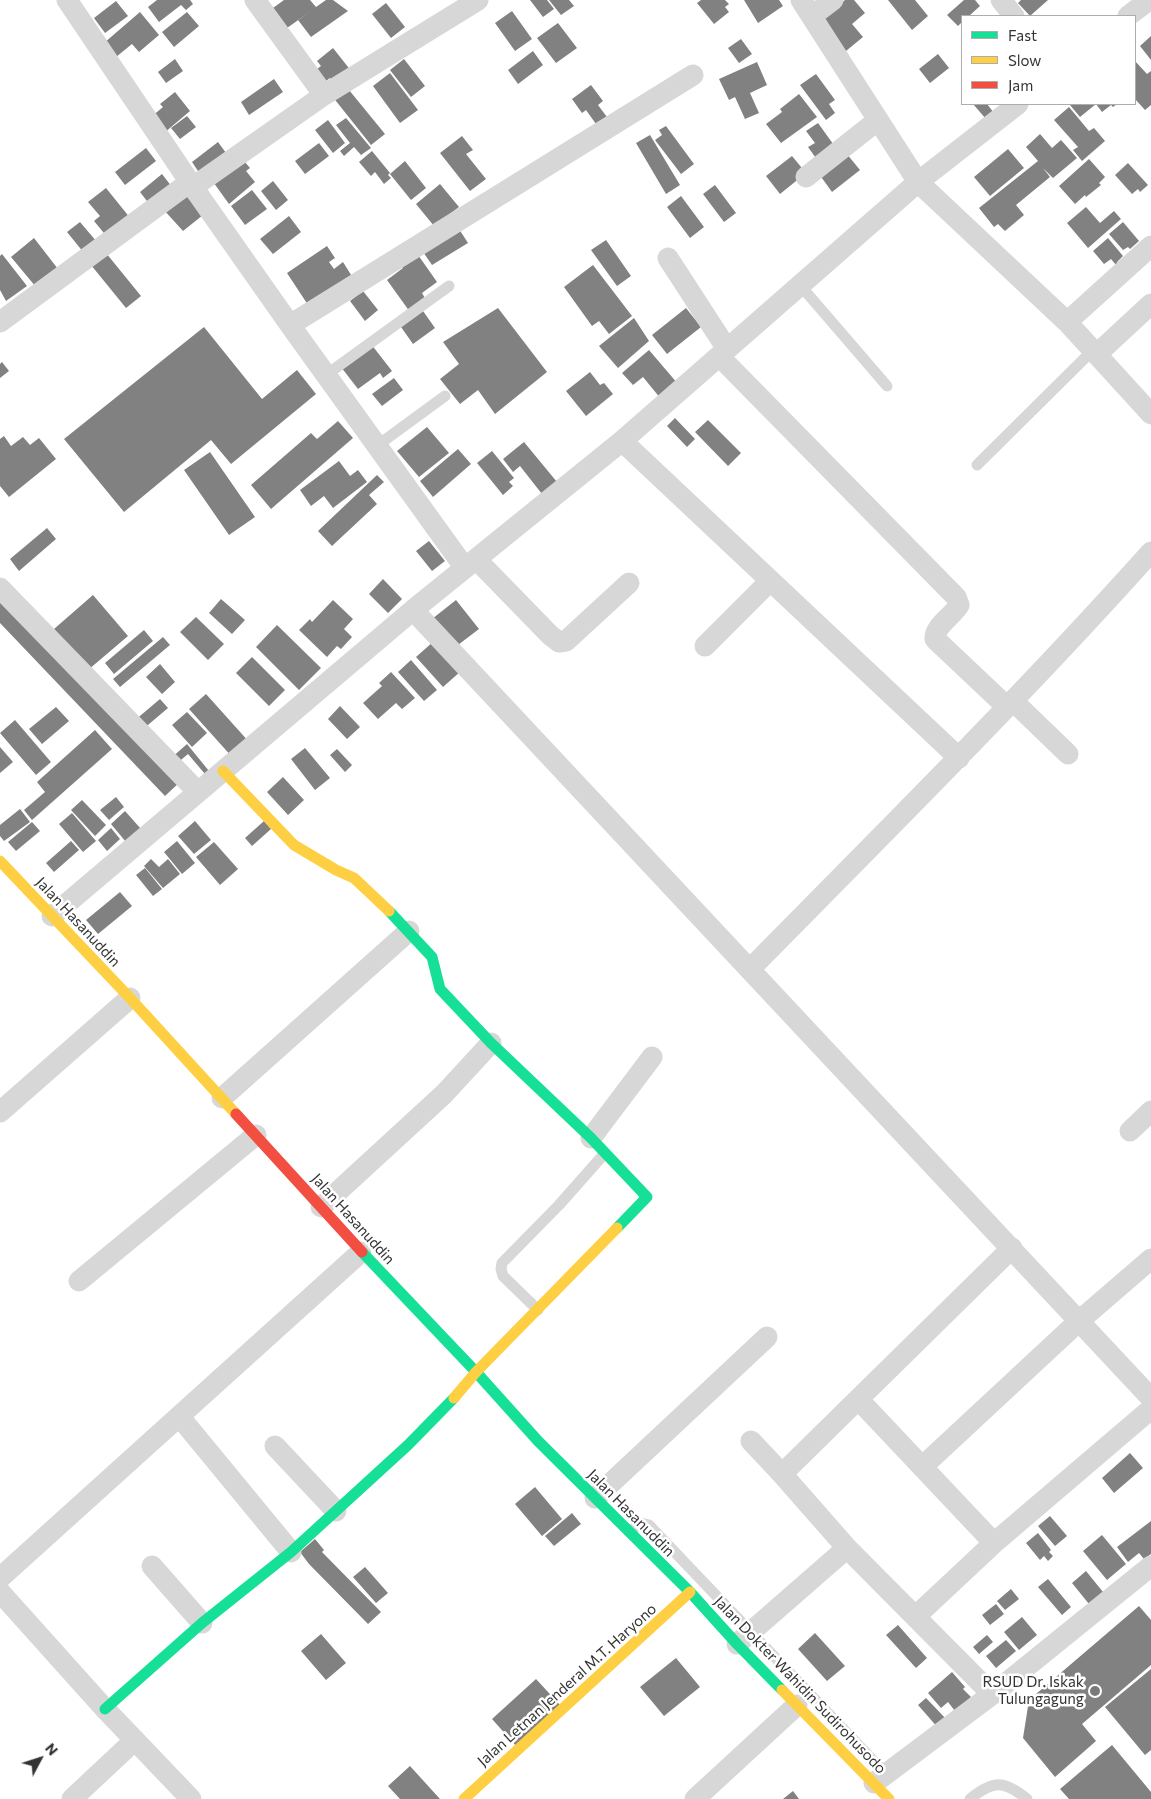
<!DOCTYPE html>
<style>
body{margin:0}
#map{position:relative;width:1151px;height:1799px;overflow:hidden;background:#fff;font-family:Commissioner,sans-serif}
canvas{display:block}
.legend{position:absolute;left:961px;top:15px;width:175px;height:90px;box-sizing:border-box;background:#fff;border:1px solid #adadad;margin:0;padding:6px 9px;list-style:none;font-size:15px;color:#333}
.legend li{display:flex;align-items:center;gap:10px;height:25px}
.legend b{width:25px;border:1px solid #adadad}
.north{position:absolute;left:15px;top:1734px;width:50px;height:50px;-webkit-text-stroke:4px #fff;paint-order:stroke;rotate:50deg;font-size:14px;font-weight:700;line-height:20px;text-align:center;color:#333}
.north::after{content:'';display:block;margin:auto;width:18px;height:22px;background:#333;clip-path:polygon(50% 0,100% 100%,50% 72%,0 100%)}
</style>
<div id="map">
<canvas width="1151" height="1799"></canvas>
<ul class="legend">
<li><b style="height:6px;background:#16e098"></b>Fast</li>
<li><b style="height:6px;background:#ffcf43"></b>Slow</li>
<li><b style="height:6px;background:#f24e42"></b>Jam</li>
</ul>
<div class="north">N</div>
</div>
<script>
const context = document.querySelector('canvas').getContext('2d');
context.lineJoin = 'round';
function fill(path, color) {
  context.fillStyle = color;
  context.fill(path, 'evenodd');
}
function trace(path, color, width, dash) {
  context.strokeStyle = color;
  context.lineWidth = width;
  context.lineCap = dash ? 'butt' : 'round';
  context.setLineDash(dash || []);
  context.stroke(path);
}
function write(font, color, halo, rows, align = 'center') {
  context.font = font + ' Commissioner,sans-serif';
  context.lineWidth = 5;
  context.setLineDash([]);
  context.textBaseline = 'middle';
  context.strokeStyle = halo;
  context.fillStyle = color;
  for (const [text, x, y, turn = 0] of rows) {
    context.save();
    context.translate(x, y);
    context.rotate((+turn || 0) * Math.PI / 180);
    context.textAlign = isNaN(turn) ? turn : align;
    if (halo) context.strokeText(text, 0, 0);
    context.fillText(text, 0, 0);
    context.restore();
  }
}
fill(new Path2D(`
 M157,0H190L193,4L186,10L181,5L159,22L148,7Z
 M284,0H310L316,7L326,0H333L348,11L311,37L298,20L311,11L287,28L273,8Z
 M530,0H547L554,9L543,17Z
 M549,0H569L574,6L561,15Z
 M701,0H725L729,4L725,7L729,12L714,24L697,3Z
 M744,0H779L783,6L758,23Z
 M845,0H854L865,13L852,24L863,37L846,51L820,21Z
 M888,0H915L928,16L912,30Z
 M964,0H975L980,6L969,16H962V22L958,26L947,15Z
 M1021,0H1048L1030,16L1018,3Z
 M116,1L128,16L105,33L94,18Z
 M386,3L405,27L391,38L372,14Z
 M512,11L532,39L515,51L495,23Z
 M140,12L159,35L139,52L132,44L116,57L104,43Z
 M187,12L199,26L174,47L162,32Z
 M558,23L577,48L556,63L537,38Z
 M1151,36V60L1140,46Z
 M741,39L752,54L739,63L728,48Z
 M333,48L352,72L335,85L330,78L322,84L313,72L321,66L317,61Z
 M533,51L543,65L518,84L508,70Z
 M938,54L949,68L930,83L919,69Z
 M175,59L183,71L166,83L158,72Z
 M404,59L425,86L411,97L390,70Z
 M1135,61L1147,74L1151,71V105L1145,110L1135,99Z
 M757,62L767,85L750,93L759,113L745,119L735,97L729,100L719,79Z
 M390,73L418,110L400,123L373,86Z
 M816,74L835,100L829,104L835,113L826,120L800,85Z
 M274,79L283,92L249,115L241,102Z
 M591,85L603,101L598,105L607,117L596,124L586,110L582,113L572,99Z
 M349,90L385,134L371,145L332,96Z
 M175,92L190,111L164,133L151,117L163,107L160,104Z
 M799,94L817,117L781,143L766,124L782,112L780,109Z
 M973,104H987L994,113L986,119Z
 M1071,104H1117L1113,107L1111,105L1102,112L1096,104L1080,117L1070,105Z
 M1069,107L1089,131L1094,128L1105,141L1082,161L1073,150L1078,147L1054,120Z
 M187,116L196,127L180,139L171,128Z
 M346,118L371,148L361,155L354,147L344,156L340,151L350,143L336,125Z
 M328,120L345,143L333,153L315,130Z
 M818,123L836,148L818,161L808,147L815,143L806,131Z
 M666,126L694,164L681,174L655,140L662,135L659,130Z
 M1040,134L1052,148L1061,140L1077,158L1053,178L1043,168L1050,177L1016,205L1024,215L1005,231L998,224L994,227L979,208L1038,161L1026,147Z
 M650,135L680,185L666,194L636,143Z
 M462,136L473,150L466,154L486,179L470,191L440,153Z
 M218,142L229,157L202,177L192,162Z
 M319,143L329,156L305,174L295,161Z
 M146,148L156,161L125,185L115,172Z
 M1008,149L1024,168L990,196L974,177Z
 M372,151L390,173L388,175L391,178L384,184L375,172L371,176L359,162Z
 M846,153L860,170L832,192L819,174Z
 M239,155L250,168L246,171L255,182L229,204L211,179Z
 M792,156L806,173L780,194L766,176Z
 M1089,159L1105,177L1099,183L1101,185L1086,197L1085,195L1075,204L1059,186Z
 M405,161L426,188L411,200L390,174Z
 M1128,163L1148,185L1140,192L1138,189L1132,194L1115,175Z
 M162,174L172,187L150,205L140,192Z
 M273,181L288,200L276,210L261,191Z
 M440,184L459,207L434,226L416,204Z
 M715,185L736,213L724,222L703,194Z
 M106,188L131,219L108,238L94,221L100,216L88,202Z
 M252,190L267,209L245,225L231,206Z
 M183,192L203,215L183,231L163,209Z
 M681,196L704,227L690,238L667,207Z
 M1086,207L1100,223L1114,211L1121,219L1088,248L1067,223Z
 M289,216L301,232L273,254L260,239Z
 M80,222L97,242L84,253L67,232Z
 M1123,222L1139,241L1130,249L1128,247L1123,250L1109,234Z
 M457,226L468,243L432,265L421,249Z
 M34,238L58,269L36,287L11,257Z
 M1108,238L1123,256L1117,262L1119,265L1117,266L1111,259L1104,264L1093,251Z
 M606,240L631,276L617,286L591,250Z
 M327,246L335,258L329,262L334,269L343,262L353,278L310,308L287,273Z
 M416,252L437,282L422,293L426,300L410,312L387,280L403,268L400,264Z
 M106,253L141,296L126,308L91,265Z
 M2,254L27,286L6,301L0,290V256Z
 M593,265L632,316L609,334L599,321L592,326L564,287Z
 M363,291L378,310L365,321L350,301Z
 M498,308L547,372L495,414L478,390L460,404L440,379L459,364L443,342Z
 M686,308L701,327L667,354L652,335Z
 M423,311L435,328L413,344L401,327Z
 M634,318L649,341L618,368L599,346Z
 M204,327L262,399L297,370L316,394L231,464L211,440L124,512L64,439Z
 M371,344L392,371L383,378L380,373L358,389L341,367Z
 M649,350L678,384L661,399L643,377L633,385L622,373Z
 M2,362L9,371L0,378V364Z
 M590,372L600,385L604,383L613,394L586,416L566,391Z
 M394,378L403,390L382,406L372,394Z
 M675,418L695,439L687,447L667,426Z
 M708,420L741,453L728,466L695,432Z
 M338,421L353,438L271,509L251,485L311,433L317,439Z
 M427,427L449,453L419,477L397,451Z
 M4,436L11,446L23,437L30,445L39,438L56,459L9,497L0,486V439Z
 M524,442L557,482L542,494L520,466L513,472L503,459Z
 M458,449L471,464L433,497L420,481Z
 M492,451L514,478L509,482L513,486L503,495L477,463Z
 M210,452L255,517L229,535L184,470Z
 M339,461L350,476L358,470L367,482L333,508L324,496L311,506L300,490Z
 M377,475L384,482L369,495L377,504L332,546L318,531Z
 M47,528L56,539L19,571L10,559Z
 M429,541L445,561L432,571L416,551Z
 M383,579L402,599L388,613L369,594Z
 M0,590L181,781L165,796L0,623Z
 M93,595L128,636L88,670L54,629Z
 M221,599L245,620L232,634L209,613Z
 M333,600L353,619L344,629L352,637L341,649L337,646L327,657L299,630L310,619L312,622Z
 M456,600L479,629L454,648L432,619Z
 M196,617L224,644L208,660L180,632Z
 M277,625L321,668L299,690L256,647Z
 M144,630L153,641L114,674L105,663Z
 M163,637L170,645L120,687L113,679Z
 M434,641L461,671L443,687L416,657Z
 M252,657L285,690L269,706L236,673Z
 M411,660L437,690L424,701L398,672Z
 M160,664L175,682L162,694L146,677Z
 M391,672L415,698L402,709L396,703L378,719L363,703L382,686L379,683Z
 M206,694L250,743L233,758L189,709Z
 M160,699L168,708L142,730L134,721Z
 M340,706L360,727L347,739L328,719Z
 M56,707L69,721L42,744L29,729Z
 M187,712L207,733L192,747L172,725Z
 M15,720L51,762L36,775L0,733Z
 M95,730L112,749L32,820L24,810L45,792L37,782Z
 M187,744L209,771L205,774L188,754L175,765L170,759Z
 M0,747L13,762L0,773Z
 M305,748L330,778L315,790L291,759Z
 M337,749L352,765L345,772L330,755Z
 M283,777L304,800L288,815L267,792Z
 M116,797L124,807L109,820L100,810Z
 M82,800L106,825L95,836L71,810Z
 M20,809L30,822L4,841L0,836V825Z
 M125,811L141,829L126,842L111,824Z
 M72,813L96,841L83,852L59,824Z
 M195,821L211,840L194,854L178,836Z
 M264,821L271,829L252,846L245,838Z
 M32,822L40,831L16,851L8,842Z
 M111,828L120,839L107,851L98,840Z
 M71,841L79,850L54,872L46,863Z
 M177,841L195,863L182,874L164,852Z
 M214,842L238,869L220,885L196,857Z
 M151,859L159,867L168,859L180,874L163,888L144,866Z
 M145,868L162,889L153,896L136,875Z
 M120,892L132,906L98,934L86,920Z
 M1130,1453L1143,1468L1114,1493L1102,1478Z
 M535,1487L562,1519L542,1536L515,1504Z
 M572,1513L581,1524L554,1546L545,1536Z
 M1050,1516L1067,1536L1055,1546L1038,1526Z
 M1151,1521V1554L1144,1559L1139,1553L1128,1562L1117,1547Z
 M1038,1533L1051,1550L1049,1552L1053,1556L1048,1561L1044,1556L1040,1560L1026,1543Z
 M1102,1535L1126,1564L1107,1580L1083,1551Z
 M315,1539L324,1550L322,1552L381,1612L368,1624L309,1564L300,1552Z
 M365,1567L388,1593L376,1603L353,1577Z
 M1086,1571L1103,1592L1089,1604L1072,1583Z
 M1048,1579L1071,1607L1062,1615L1038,1587Z
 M1011,1589L1019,1599L1005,1610L997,1601Z
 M996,1604L1004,1614L990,1625L982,1615Z
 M1139,1606L1151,1620V1665L1082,1724L1096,1741L1055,1777L1023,1738L1029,1700Z
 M1022,1617L1037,1635L1019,1650L1004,1632Z
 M898,1625L927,1658L916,1668L886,1635Z
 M815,1633L845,1666L827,1681L798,1649Z
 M321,1634L346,1663L326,1680L301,1651Z
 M987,1635L993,1642L979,1654L973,1647Z
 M1006,1640L1016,1651L996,1668L986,1656Z
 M676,1658L700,1687L664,1716L640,1687Z
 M1151,1669V1750L1145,1755L1105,1707Z
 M952,1672L965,1687L963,1689L971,1697L955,1711L948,1702L941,1708L928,1693Z
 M536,1679L560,1705L516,1746L492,1719Z
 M926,1698L948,1721L939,1729L918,1705Z
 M1112,1745L1151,1792V1799H1069L1060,1789Z
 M410,1766L440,1799H400L388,1786Z
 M793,1791L799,1799H783Z`), '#818181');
trace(new Path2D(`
 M800,285L887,386
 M326,375L449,286
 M378,445L445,396
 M977,465L1093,350
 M538,1310L503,1276L501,1269L502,1263L559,1205L605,1153
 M629,1532L641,1523L649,1525L886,1774
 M970,1799C993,1780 1004,1780 1027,1799`), '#d7d7d7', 11);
trace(new Path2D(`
 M67,0L193,187L290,325L465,568
 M255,0L324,95
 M801,0L918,182L1067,322L1151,414
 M1001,0L1014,16
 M812,16L833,0
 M1128,16L1149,0
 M806,177L878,120
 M193,187L324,95L478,0
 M668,258L727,349
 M0,322L190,182
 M1067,322L1151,246
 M290,325L693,75
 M1097,354L1151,304
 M719,356L956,597L959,605C953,616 934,626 935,639L1007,707
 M622,441L959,758
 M476,559L550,635L559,642L566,641L629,583
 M0,588L198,792
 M413,610L1151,1398
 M705,646L770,581
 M1013,701L1068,754
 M52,916L413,610L622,441L918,182L1018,104
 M750,969C885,832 1022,696 1151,552
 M222,1098L409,931
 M0,1112L130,998
 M1130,1131L1151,1111
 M591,1138L652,1057
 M321,1207L444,1094L491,1043
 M79,1281L256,1135
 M859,1400L994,1543
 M179,1416L291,1552
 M751,1441L782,1474
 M275,1446L336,1511
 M922,1467L1079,1321L1151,1259
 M595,1498L767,1337
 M152,1566L202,1623
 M0,1578L361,1252
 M0,1592L105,1709L191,1799
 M916,1616L994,1543L1151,1409
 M737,1644L847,1548
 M984,1686L847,1548L782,1474L1012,1248
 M874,1783L994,1693L1151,1566
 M72,1799L135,1740
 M695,1799L797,1705`), '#d7d7d7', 21);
trace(new Path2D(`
 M389,911L432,957L440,989L491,1043L591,1138L647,1197L617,1228
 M362,1252L476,1372L538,1441L690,1592L737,1644L782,1690
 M105,1709L202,1623L291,1552L408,1445L454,1398`), '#16e098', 11);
trace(new Path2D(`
 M223,771L294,845L336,870L354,878L389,911
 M0,861L130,998L236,1114
 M454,1398L476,1372L617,1228
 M782,1690L889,1799
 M464,1799L690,1592`), '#ffcf43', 11);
trace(new Path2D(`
 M236,1114L362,1252`), '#f24e42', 11);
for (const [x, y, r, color] of [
 [1095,1691,6,"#7a7a7a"]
]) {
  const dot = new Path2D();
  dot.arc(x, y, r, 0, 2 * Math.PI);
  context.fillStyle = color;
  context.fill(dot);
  trace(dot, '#fff', 2);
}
write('15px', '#333', '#fff', [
 ["Jalan Hasanuddin",78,922,47],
 ["Jalan Hasanuddin",353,1219,48],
 ["Jalan Hasanuddin",631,1513,45],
 ["Jalan Letnan Jenderal M.T. Haryono",567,1685,-42],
 ["Jalan Dokter Wahidin Sudirohusodo",800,1685,46]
]);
write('15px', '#333', '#fff', [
 ["RSUD Dr. Iskak",1084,1682],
 ["Tulungagung",1084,1699]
], 'right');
</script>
